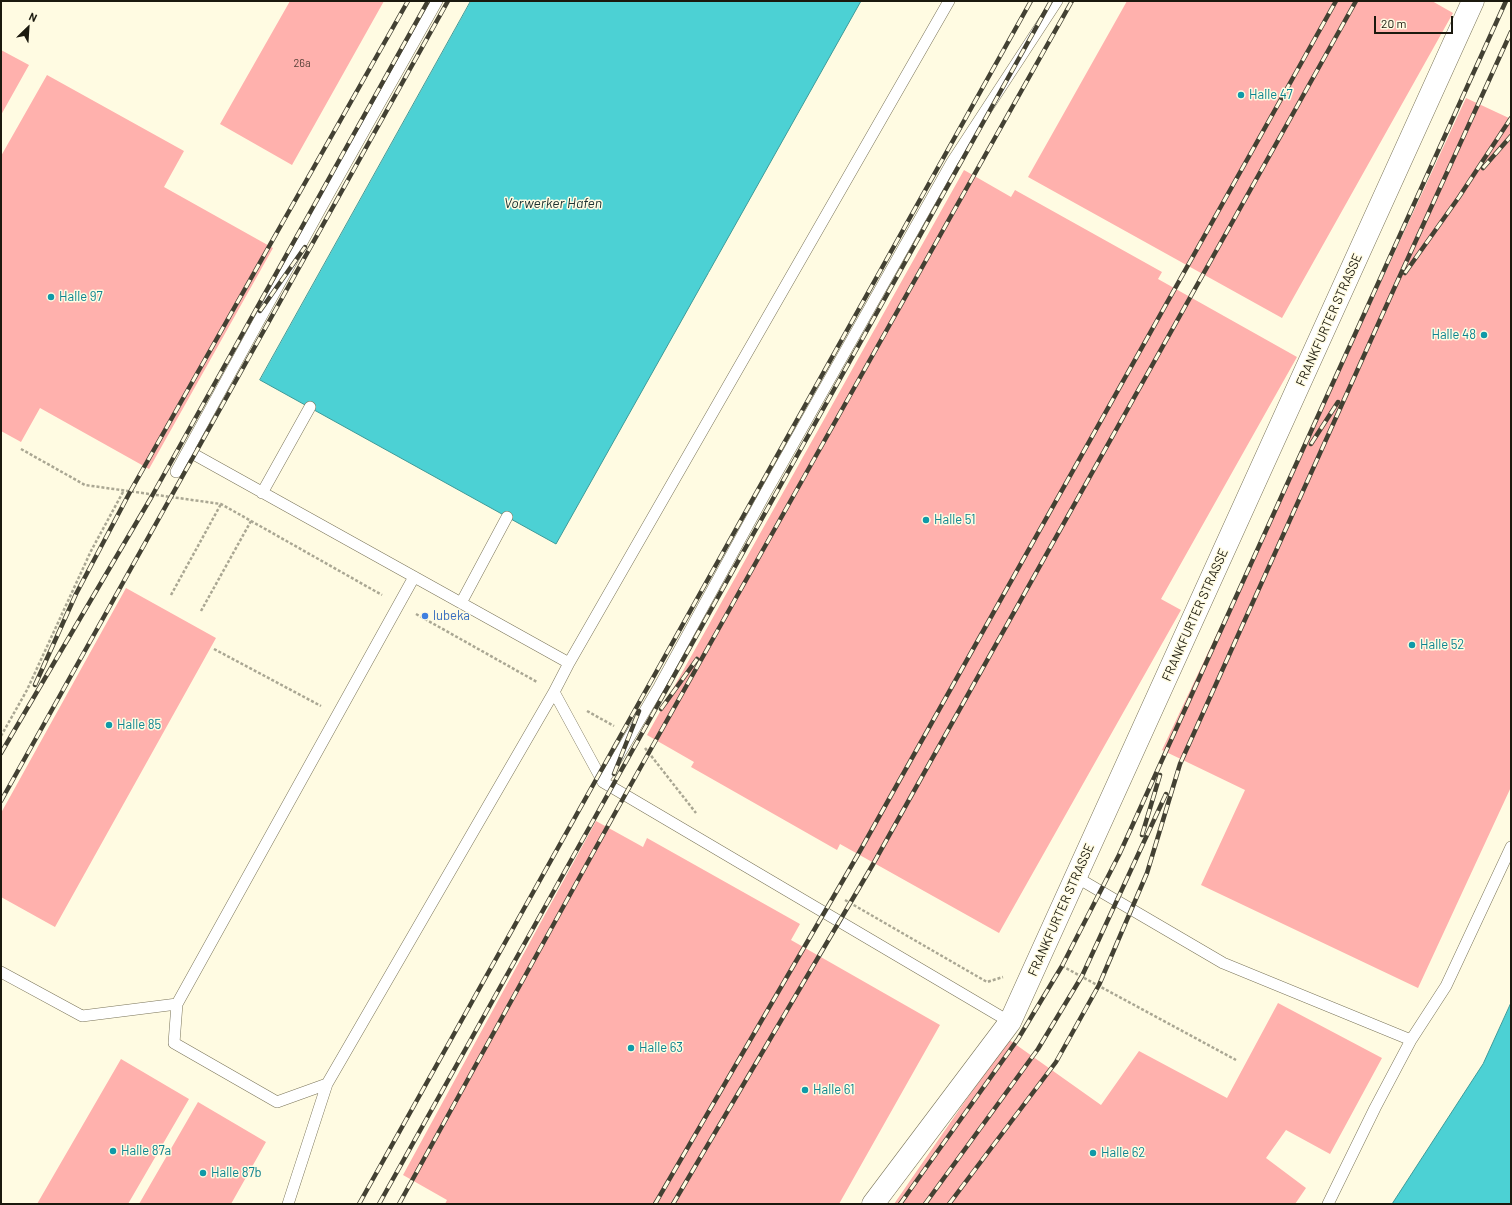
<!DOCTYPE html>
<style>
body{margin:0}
#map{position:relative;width:1512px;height:1205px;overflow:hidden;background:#fffbe2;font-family:Barlow,sans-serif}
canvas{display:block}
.frame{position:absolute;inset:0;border:2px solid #1b190e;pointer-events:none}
.north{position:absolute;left:8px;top:8px;width:40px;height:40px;-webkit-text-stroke:3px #fffbe2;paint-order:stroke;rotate:25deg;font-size:11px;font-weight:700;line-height:16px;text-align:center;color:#1b190e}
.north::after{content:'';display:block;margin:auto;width:14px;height:18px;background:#1b190e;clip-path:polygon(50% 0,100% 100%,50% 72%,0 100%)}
.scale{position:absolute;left:1374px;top:16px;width:79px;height:18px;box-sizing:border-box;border:2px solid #1b190e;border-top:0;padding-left:5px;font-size:12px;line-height:14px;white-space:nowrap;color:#1b190e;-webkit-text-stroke:3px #fffbe2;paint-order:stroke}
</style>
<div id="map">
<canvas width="1512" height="1205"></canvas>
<div class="frame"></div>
<div class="north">N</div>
<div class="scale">20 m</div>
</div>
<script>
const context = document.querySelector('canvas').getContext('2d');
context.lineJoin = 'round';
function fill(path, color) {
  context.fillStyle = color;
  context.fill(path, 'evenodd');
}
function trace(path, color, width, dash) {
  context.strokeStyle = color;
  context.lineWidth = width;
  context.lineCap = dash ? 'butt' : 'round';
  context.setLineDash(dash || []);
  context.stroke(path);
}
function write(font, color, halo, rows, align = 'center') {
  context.font = font + ' Barlow,sans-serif';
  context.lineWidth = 3;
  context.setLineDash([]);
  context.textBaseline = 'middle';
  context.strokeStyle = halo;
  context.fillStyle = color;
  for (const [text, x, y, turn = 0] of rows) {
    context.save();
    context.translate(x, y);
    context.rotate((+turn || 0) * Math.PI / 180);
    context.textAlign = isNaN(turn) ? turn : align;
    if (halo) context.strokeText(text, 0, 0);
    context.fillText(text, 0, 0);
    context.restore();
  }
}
const water = new Path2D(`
 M471,1H861L556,544L260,380Z
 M1511,1003V1204H1392L1483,1064Z`);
fill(water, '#4cd1d4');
trace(water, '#3d9a99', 1);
fill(new Path2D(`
 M290,1H384L292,165L220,124Z
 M1127,1H1432L1453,13L1282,318L1028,177Z
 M1,50L29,65L1,115Z
 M47,75L184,151L164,187L273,248L149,469L40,408L21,442L1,431V156Z
 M1466,98L1511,119V787L1418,988L1201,885L1245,790L1162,750L1296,466Z
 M964,170L1011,197L1015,190L1162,272L1158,279L1297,357L1161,599L1181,610L999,933L840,844L837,850L691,767L694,762L647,735Z
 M126,588L216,638L55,927L1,897V813Z
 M596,821L643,847L647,838L800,924L791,940L940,1025L839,1204H445L447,1200L403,1175Z
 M1278,1003L1382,1058L1330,1154L1286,1130L1266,1158L1306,1188L1295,1204H894L1008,1039L1101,1105L1139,1051L1227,1098Z
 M121,1059L189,1099L128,1204H37Z
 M198,1102L266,1142L231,1204H139Z`), '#ffb1ad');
const lane = new Path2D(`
 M188,451L569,663L554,692L603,782L1010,1022
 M176,472L323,204L437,1
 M262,493L310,407
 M461,603L507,517
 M569,663L949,1
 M603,782L659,687L766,492L952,162L1057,1
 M1076,877L1223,963L1411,1040L1446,986L1511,847
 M1,972L82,1016L177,1004
 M327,1084L277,1102L174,1043L177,1004L414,577
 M288,1204L327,1084L554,692
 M1328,1204L1375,1108L1411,1040`);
const street = new Path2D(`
 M873,1204L1010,1022L1473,1`);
trace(lane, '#7a7459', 12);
trace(street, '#7a7459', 23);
trace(new Path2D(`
 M21,449L85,485L221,504L382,595
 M171,595L221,504
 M201,611L251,521
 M416,614L537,682
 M214,649L321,706
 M587,711L614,726
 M1,736L27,690L91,551L123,492
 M645,748L696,813
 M845,900L987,982L1003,977
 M1062,966L1236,1060`), '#aaa793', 2.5, [3, 2]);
trace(lane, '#fff', 11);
trace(street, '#fff', 22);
const rail = new Path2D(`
 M1483,168L1511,136
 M1405,273L1459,197L1511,118
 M260,311L305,247
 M1311,444L1338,402
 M35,685L76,594L130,492L408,1
 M661,709L697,659
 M1,753L152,496L428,1
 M614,774L639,711
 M1,801L448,1
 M1142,835L1160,775
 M359,1204L1031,1
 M379,1204L1051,1
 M399,1204L625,795L1072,1
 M655,1204L856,858L1336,1
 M673,1204L872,866L1356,1
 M900,1204L1018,1039L1062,966L1119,855L1506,1
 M925,1204L1038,1049L1082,976L1166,794
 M949,1204L1056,1062L1099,985L1147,873L1180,764L1393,291L1511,32`);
trace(rail, '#434133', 4.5);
trace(rail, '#fffbe2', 3, [9]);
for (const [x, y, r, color] of [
 [1241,95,4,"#0f9aa8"],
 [51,297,4,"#0f9aa8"],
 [1484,335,4,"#0f9aa8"],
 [926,520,4,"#0f9aa8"],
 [425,616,4,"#3f7fe0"],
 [1412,645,4,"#0f9aa8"],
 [109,725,4,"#0f9aa8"],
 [631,1048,4,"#0f9aa8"],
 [805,1090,4,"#0f9aa8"],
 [113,1151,4,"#0f9aa8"],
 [1093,1153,4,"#0f9aa8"],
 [203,1173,4,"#0f9aa8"]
]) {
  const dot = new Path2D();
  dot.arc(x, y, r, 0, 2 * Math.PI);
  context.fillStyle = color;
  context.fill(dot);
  trace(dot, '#fffbe2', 1.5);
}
write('11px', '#543f36', null, [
 ["26a",302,63]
]);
write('13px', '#0d838f', '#fffbe2', [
 ["Halle 47",1249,95],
 ["Halle 97",59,297],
 ["Halle 48",1476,335,"right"],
 ["Halle 51",934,520],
 ["Halle 52",1420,645],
 ["Halle 85",117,725],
 ["Halle 63",639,1048],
 ["Halle 61",813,1090],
 ["Halle 87a",121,1151],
 ["Halle 62",1101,1153],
 ["Halle 87b",211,1173]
], 'left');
write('13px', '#1b190e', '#fffbe2', [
 ["FRANKFURTER STRASSE",1329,320,-66],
 ["FRANKFURTER STRASSE",1195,615,-66],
 ["FRANKFURTER STRASSE",1061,910,-66]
]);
write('13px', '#366cbe', '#fffbe2', [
 ["lubeka",433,616]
], 'left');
write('italic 14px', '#1a3131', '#fffbe2', [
 ["Vorwerker Hafen",553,203]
]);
</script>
